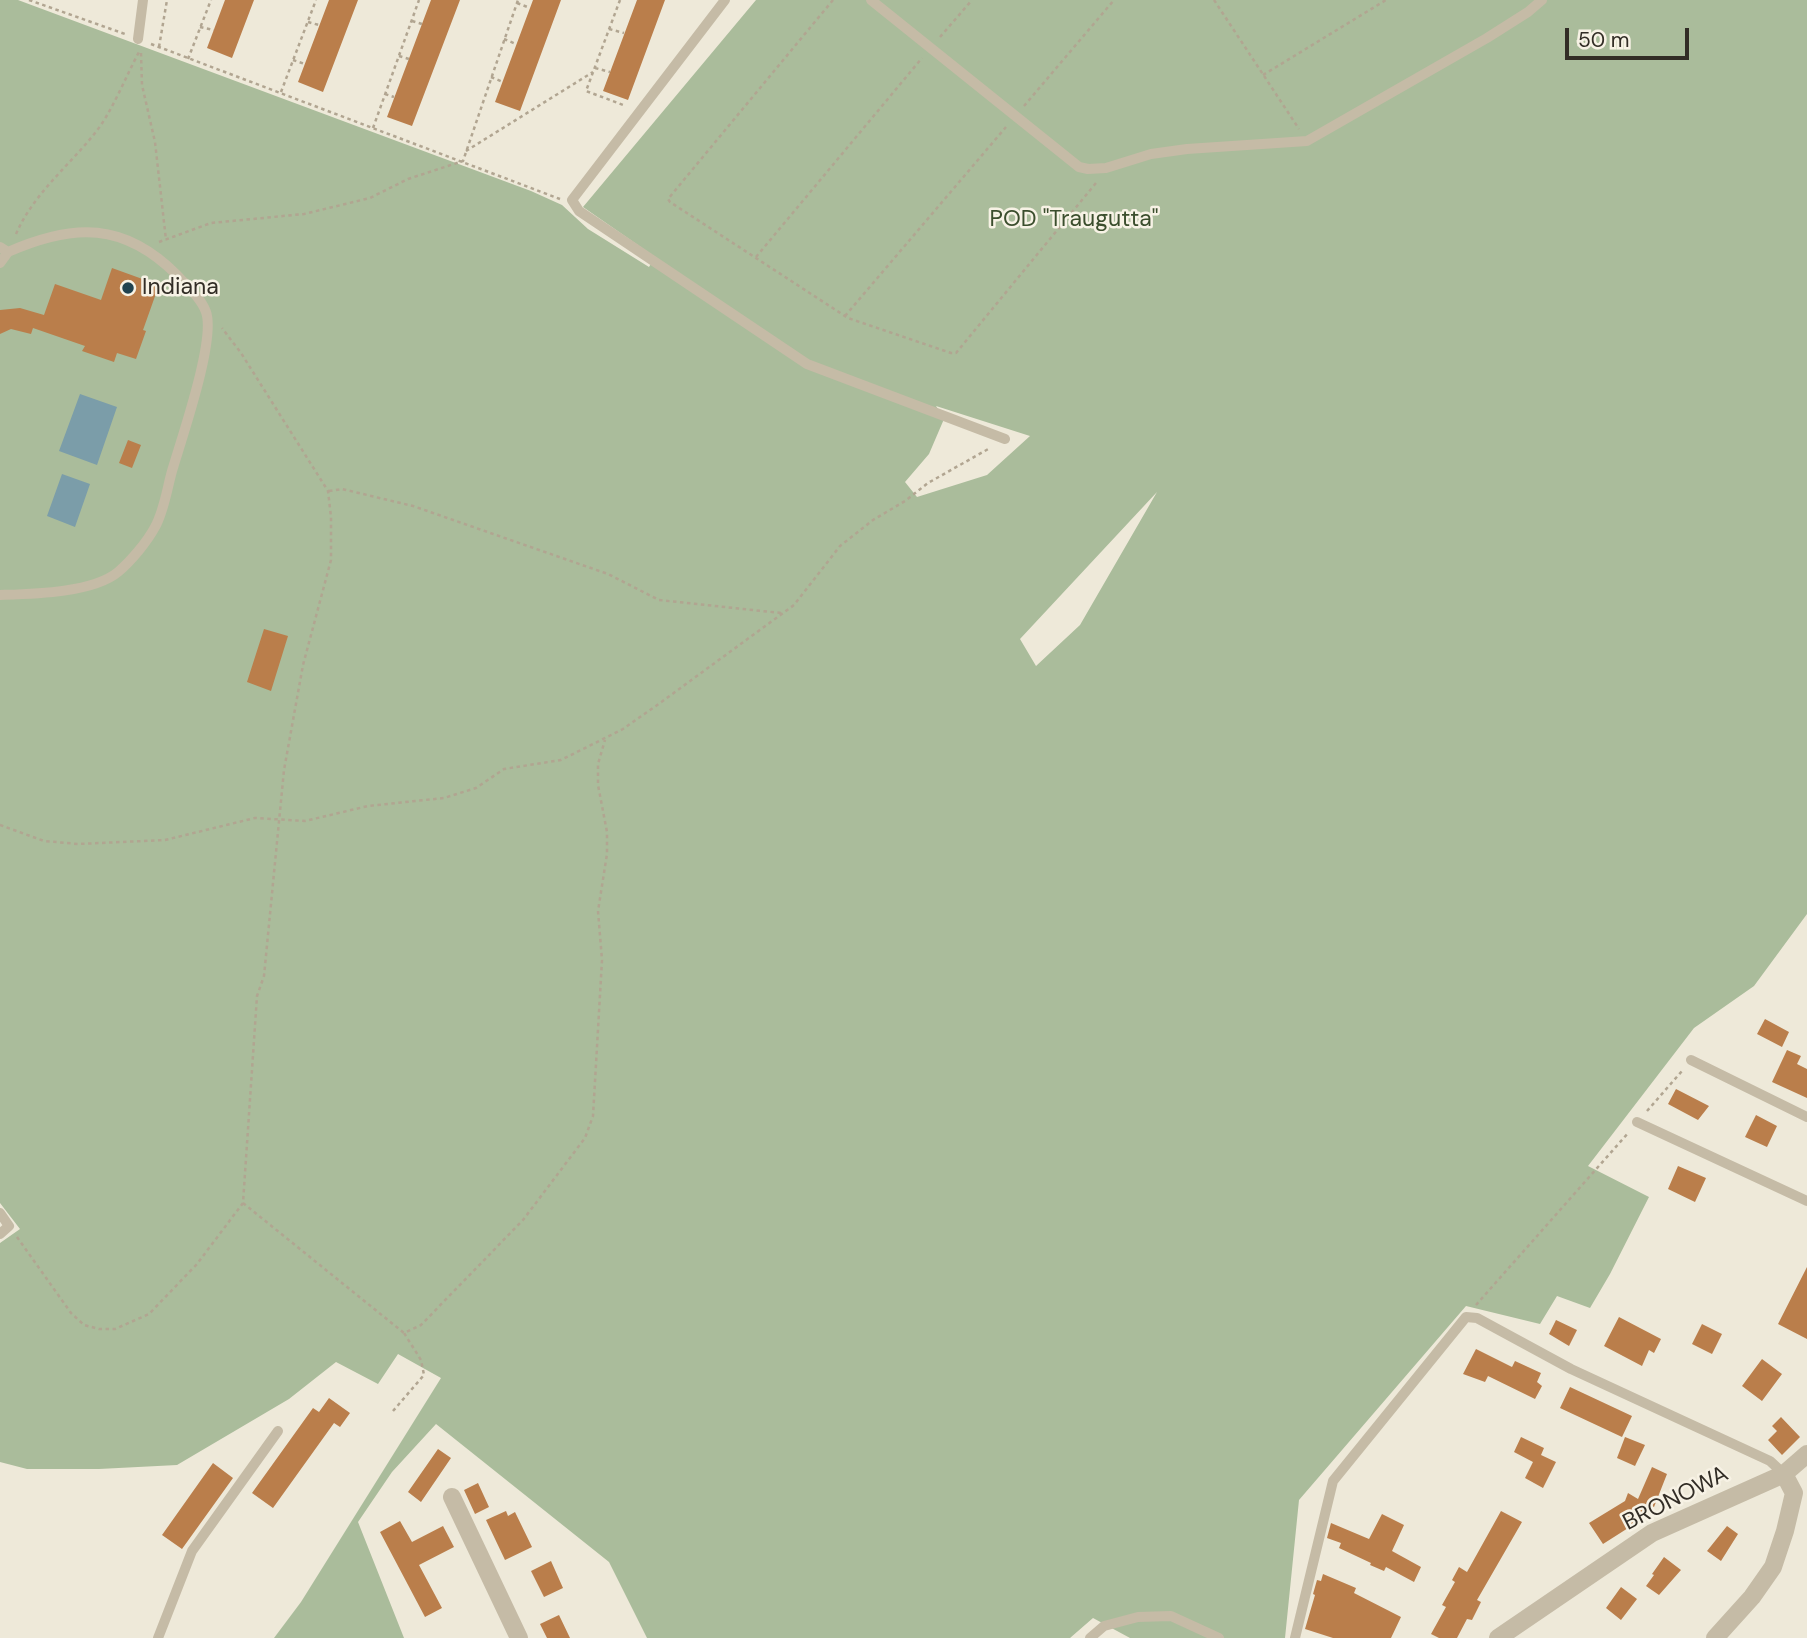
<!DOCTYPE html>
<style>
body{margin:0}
#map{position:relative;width:1807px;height:1638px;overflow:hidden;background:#eee9d9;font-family:"DM Sans",sans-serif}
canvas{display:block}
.scale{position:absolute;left:1565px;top:28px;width:124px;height:32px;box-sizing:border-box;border:4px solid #322d26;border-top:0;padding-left:9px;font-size:21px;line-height:24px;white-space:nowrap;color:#322d26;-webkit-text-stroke:5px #f7f2e5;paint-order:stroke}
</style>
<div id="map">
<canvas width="1807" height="1638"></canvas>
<div class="scale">50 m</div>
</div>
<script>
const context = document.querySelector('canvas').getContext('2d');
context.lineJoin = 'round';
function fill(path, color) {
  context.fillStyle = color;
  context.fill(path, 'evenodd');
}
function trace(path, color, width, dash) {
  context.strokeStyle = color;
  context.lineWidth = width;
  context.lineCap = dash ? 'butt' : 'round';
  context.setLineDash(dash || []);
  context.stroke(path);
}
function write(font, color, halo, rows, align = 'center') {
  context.font = font + ' "DM Sans",sans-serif';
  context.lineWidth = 5;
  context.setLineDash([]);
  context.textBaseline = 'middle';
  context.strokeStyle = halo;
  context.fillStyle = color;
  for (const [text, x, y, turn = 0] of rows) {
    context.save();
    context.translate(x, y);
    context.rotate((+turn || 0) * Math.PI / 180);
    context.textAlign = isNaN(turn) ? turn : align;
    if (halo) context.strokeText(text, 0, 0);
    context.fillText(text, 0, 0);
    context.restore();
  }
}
fill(new Path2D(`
 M0,0H18L531,191L562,205L588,229L649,267L655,257L583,207L756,0H1807V914L1754,986L1694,1028L1588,1166L1649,1197L1610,1274L1590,1308L1557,1296L1540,1324L1466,1306L1299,1500L1285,1638H1130L1093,1618L1070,1638H647L609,1562L436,1424L392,1472L358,1522L404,1638H274L301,1602L441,1378L398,1354L378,1384L336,1362L289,1399L177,1465L99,1469H27L0,1462V1243L20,1229L0,1203ZM936,406L1030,436L987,475L917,497L905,482L929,454L944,419ZM1157,492L1080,625L1036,666L1020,639Z`), '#aabc9b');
fill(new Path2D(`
 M80,394L117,407L97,465L59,451Z
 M62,474L90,484L75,527L47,516Z`), '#7b9da9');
fill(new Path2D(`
 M225,0H254L232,58L207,48Z
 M329,0H358L323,92L298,82Z
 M431,0H460L412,126L387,117Z
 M533,0H561L520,111L495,102Z
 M637,0H665L628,100L603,91Z
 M112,268L159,285L143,330L146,331L136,359L117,353L114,362L82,351L85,346L33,328L31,334L11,329L0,334V310L20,308L44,315L55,284L101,300Z
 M128,440L141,445L132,468L119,463Z
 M264,629L288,636L271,691L247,682Z
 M1765,1019L1789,1032L1782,1047L1757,1034Z
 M1787,1050L1801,1056L1797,1064L1807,1069V1098L1772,1082Z
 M1676,1089L1709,1106L1698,1120L1668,1104Z
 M1756,1115L1777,1126L1767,1147L1745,1137Z
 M1678,1166L1706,1178L1695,1202L1668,1189Z
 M1807,1267V1339L1778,1324Z
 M1619,1317L1661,1339L1654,1353L1649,1350L1642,1366L1604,1346Z
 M1556,1320L1577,1330L1569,1346L1549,1334Z
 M1702,1324L1722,1334L1712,1354L1692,1344Z
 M1476,1349L1512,1367L1515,1361L1541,1373L1537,1382L1542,1386L1535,1399L1488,1376L1485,1382L1463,1374Z
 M1762,1359L1782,1374L1762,1401L1742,1386Z
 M1570,1387L1632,1416L1622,1437L1560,1408Z
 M329,1398L350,1413L340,1427L334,1423L273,1508L252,1493L313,1408L319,1412Z
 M1781,1417L1800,1437L1782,1455L1768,1440L1777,1431L1772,1426Z
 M1521,1437L1544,1448L1541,1455L1556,1462L1543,1488L1525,1478L1533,1462L1514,1452Z
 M1625,1437L1645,1445L1635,1466L1617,1458Z
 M438,1449L451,1458L421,1502L408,1492Z
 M213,1463L233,1478L182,1549L162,1535Z
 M1652,1467L1667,1474L1654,1507L1652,1506L1647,1516L1603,1544L1589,1523L1625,1501L1628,1493L1638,1499Z
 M478,1483L489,1507L475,1514L464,1490Z
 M506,1511L508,1516L515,1512L532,1547L505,1560L486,1520Z
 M1501,1511L1522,1522L1477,1600L1481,1602L1472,1620L1467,1619L1457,1638H1439L1431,1634L1446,1607L1442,1605L1455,1582L1452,1580L1459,1567L1467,1572Z
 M1382,1514L1404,1525L1392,1551L1421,1567L1414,1582L1386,1567L1384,1571L1370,1565L1371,1563L1339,1548L1341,1543L1327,1538L1331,1523L1369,1539Z
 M400,1521L412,1542L443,1526L454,1547L419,1565L442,1608L425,1617L380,1532Z
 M1727,1526L1738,1534L1721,1561L1707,1551Z
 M1664,1557L1681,1570L1659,1595L1646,1586L1654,1575L1652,1574Z
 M551,1561L563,1588L544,1597L531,1571Z
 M1323,1574L1356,1588L1354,1593L1401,1617L1391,1638H1333L1305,1629L1315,1595L1313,1594L1317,1580L1321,1581Z
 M1621,1587L1637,1599L1621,1620L1606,1608Z
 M559,1615L570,1638H547L540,1624Z`), '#ba7e4b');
trace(new Path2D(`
 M29,0L125,34
 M620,0L586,91L626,106
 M833,0L668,199L670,202L848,318L951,353H956L1096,183
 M1214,0L1299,129
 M517,3L530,8
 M412,21L422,24
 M308,22L319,25
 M200,27L214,30
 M609,29L624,33
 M940,37L972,0
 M504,39L516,44
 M151,44L560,199
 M159,47L167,0
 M141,53L142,85L155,142L166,240
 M399,56L409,59
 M188,59L211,0
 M293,60L305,64
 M595,68L610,72
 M1263,75L1386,0
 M491,77L503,82
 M281,92L316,0
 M385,94L394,97
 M1024,106L1114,0
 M373,128L419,0
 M466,151L593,72
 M16,234C34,193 68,167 95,133C112,112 126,76 139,52
 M159,242L211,223L304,214L370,198L408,179L463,161L518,0
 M756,257L922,58
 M845,316L1006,127
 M329,491L342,489L413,506L608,574L659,600L781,613
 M0,825L44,841L78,844L165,840L255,818L305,821L368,806L444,798L476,788L504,769L561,760L623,729L660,703L794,605L840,546L873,520L905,501L928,483L990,448
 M1647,1111L1682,1071
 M243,1203L404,1333
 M17,1237L71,1313L84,1325L99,1329H115L149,1314L197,1264L243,1203L257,996L264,976L284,770L303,665L331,560V517L328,491L241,353L222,328
 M1476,1305L1629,1132
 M393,1411L424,1375L421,1360L404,1333L421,1325L523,1220L585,1138L593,1116L602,960L598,911L607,854V832L598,785V764L605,740`), '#b1a591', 2.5, [3.5, 3.5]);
trace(new Path2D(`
 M725,0L572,200L579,211L807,364L1005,439
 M871,0L1079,167L1088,169L1106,168L1151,154L1187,149L1307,141L1487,38L1528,12L1542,0
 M138,39L143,0
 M0,247L8,252C74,223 124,222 177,275C187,286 201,298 206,312C216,340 181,440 172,471C167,489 164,511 155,527C147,542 131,561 118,572C93,593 31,594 0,595
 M0,263L8,252
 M1691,1060L1807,1117
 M1637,1122L1807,1201
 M0,1213L9,1226L0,1234
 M158,1638L192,1551L278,1431
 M1090,1638L1104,1626L1138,1617L1171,1616L1219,1638
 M1295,1638L1333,1481L1466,1317L1477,1318L1571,1369L1770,1461L1784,1474`), '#c5bba6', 10);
trace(new Path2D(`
 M452,1497L519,1638
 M1498,1638L1652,1533L1784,1474L1807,1454
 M1715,1638L1752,1597L1773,1567L1785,1531L1794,1493L1784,1474`), '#c5bba6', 18);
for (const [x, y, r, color] of [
 [128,288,7,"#20424f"]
]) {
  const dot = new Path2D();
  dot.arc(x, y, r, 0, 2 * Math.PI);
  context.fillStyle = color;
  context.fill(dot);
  trace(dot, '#f7f2e5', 2.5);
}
write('23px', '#3b4e2d', '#f7f2e5', [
 ["POD \"Traugutta\"",1074,220]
]);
write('23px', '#322d26', '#f7f2e5', [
 ["Indiana",142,288]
], 'left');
write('23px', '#322d26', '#f7f2e5', [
 ["BRONOWA",1676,1499,-27]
]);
</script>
